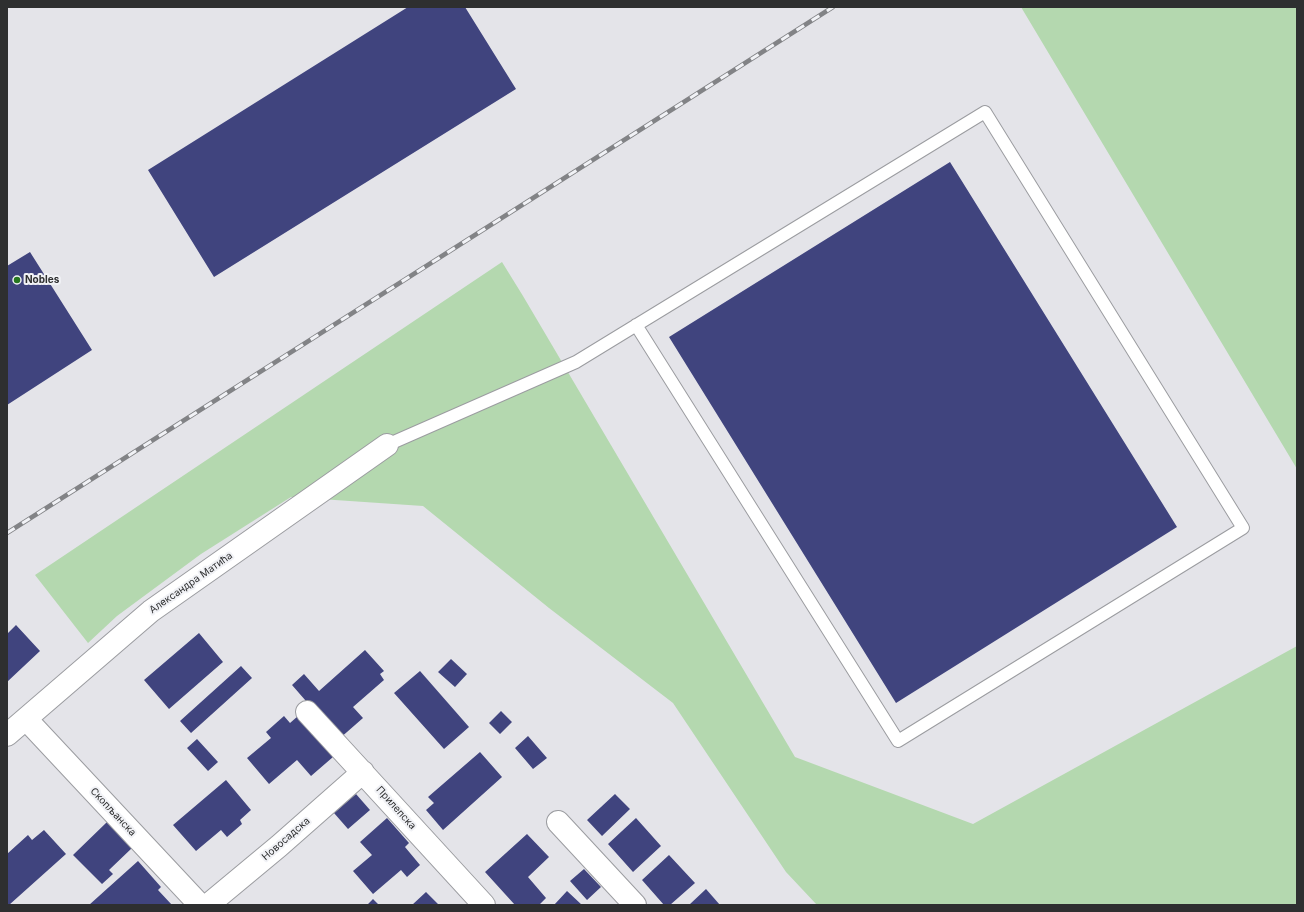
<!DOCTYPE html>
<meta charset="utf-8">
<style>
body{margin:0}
#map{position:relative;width:1304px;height:912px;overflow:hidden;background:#e4e4e9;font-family:Inter,sans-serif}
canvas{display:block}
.frame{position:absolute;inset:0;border:8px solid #2e2f30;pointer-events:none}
</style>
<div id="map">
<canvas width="1304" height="912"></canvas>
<div class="frame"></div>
</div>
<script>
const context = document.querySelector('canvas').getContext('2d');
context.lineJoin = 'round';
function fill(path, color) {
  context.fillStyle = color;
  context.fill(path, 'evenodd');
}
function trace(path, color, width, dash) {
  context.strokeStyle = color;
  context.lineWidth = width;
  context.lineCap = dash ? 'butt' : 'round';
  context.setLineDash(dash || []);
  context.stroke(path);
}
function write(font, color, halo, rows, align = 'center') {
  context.font = font + ' Inter,sans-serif';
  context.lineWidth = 4;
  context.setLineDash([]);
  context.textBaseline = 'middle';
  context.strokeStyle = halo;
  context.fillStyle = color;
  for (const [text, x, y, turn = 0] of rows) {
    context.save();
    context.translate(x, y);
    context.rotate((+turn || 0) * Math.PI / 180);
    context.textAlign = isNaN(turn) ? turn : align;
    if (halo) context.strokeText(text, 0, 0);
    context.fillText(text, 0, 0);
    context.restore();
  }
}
fill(new Path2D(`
 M1021,7H1297V469Z
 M502,262L523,296L795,757L973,824L1297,646V905H817L786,872L673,703L549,608L423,506L291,497L201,554L117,616L88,643L35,575Z`), '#b4d8af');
fill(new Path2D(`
 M408,7H465L516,89L214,277L148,170Z
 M950,162L1177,527L896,703L669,337Z
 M30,252L92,350L7,405V266Z
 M16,625L40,651L7,682V634Z
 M199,633L223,662L169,709L144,680Z
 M365,650L384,671L380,674L384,680L353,707L363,718L339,739L292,685L304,674L319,691Z
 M451,659L467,674L455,687L438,672Z
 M241,666L252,678L191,733L180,721Z
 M420,671L469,727L444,749L394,693Z
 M501,711L512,722L500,734L489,723Z
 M284,716L290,723L298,716L333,757L311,776L297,760L269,784L247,758L271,738L266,732Z
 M528,736L547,758L533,769L515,748Z
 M197,739L218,762L208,771L187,748Z
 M480,752L502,777L443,830L426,810L434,803L428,797Z
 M226,780L251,810L240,820L242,824L227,837L221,830L196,851L173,825Z
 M356,794L370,810L348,829L334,813Z
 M615,794L630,809L602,836L587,820Z
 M387,818L409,843L405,847L420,865L407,877L401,870L373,894L353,871L372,855L360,842Z
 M636,818L661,846L633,872L608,844Z
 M107,822L132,848L109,870L113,874L102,884L73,855Z
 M44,830L66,854L9,905H7V854L28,835L32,840Z
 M527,834L549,857L528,877L546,898L539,905H515L485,872Z
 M669,855L695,883L670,905H664L642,880Z
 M138,861L161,887L158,890L172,905H89Z
 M584,869L601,887L587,900L570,881Z
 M706,889L720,905H689Z
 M567,891L582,905H554Z
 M426,892L439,905H412Z
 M373,899L379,905H367Z`), '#40447e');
const lane = new Path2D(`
 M387,445L576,362L985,112L1243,528L898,741L636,325`);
const street = new Path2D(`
 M307,712L484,905
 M26,719L200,905
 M7,735L151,611L387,445
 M558,822L635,905
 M208,905L279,846L363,772`);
trace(lane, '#9b9ca0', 14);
trace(street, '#9b9ca0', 24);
trace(lane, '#fff', 12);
trace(street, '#fff', 22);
const rail = new Path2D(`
 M7,533L833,7`);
trace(rail, '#828386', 4.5);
trace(rail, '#f1f2f6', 3, [9]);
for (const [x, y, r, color] of [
 [17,280,4,"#277720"]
]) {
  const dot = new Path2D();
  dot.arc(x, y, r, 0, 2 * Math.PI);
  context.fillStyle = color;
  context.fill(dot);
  trace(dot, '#f1f2f6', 1.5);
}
write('bold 10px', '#2e2f30', '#f1f2f6', [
 ["Nobles",25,280]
], 'left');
write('10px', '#2e2f30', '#f1f2f6', [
 ["Александра Матића",191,583,-35],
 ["Прилепска",396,808,48],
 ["Скопљанска",113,812,47],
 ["Новосадска",286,839,-41]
]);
</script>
